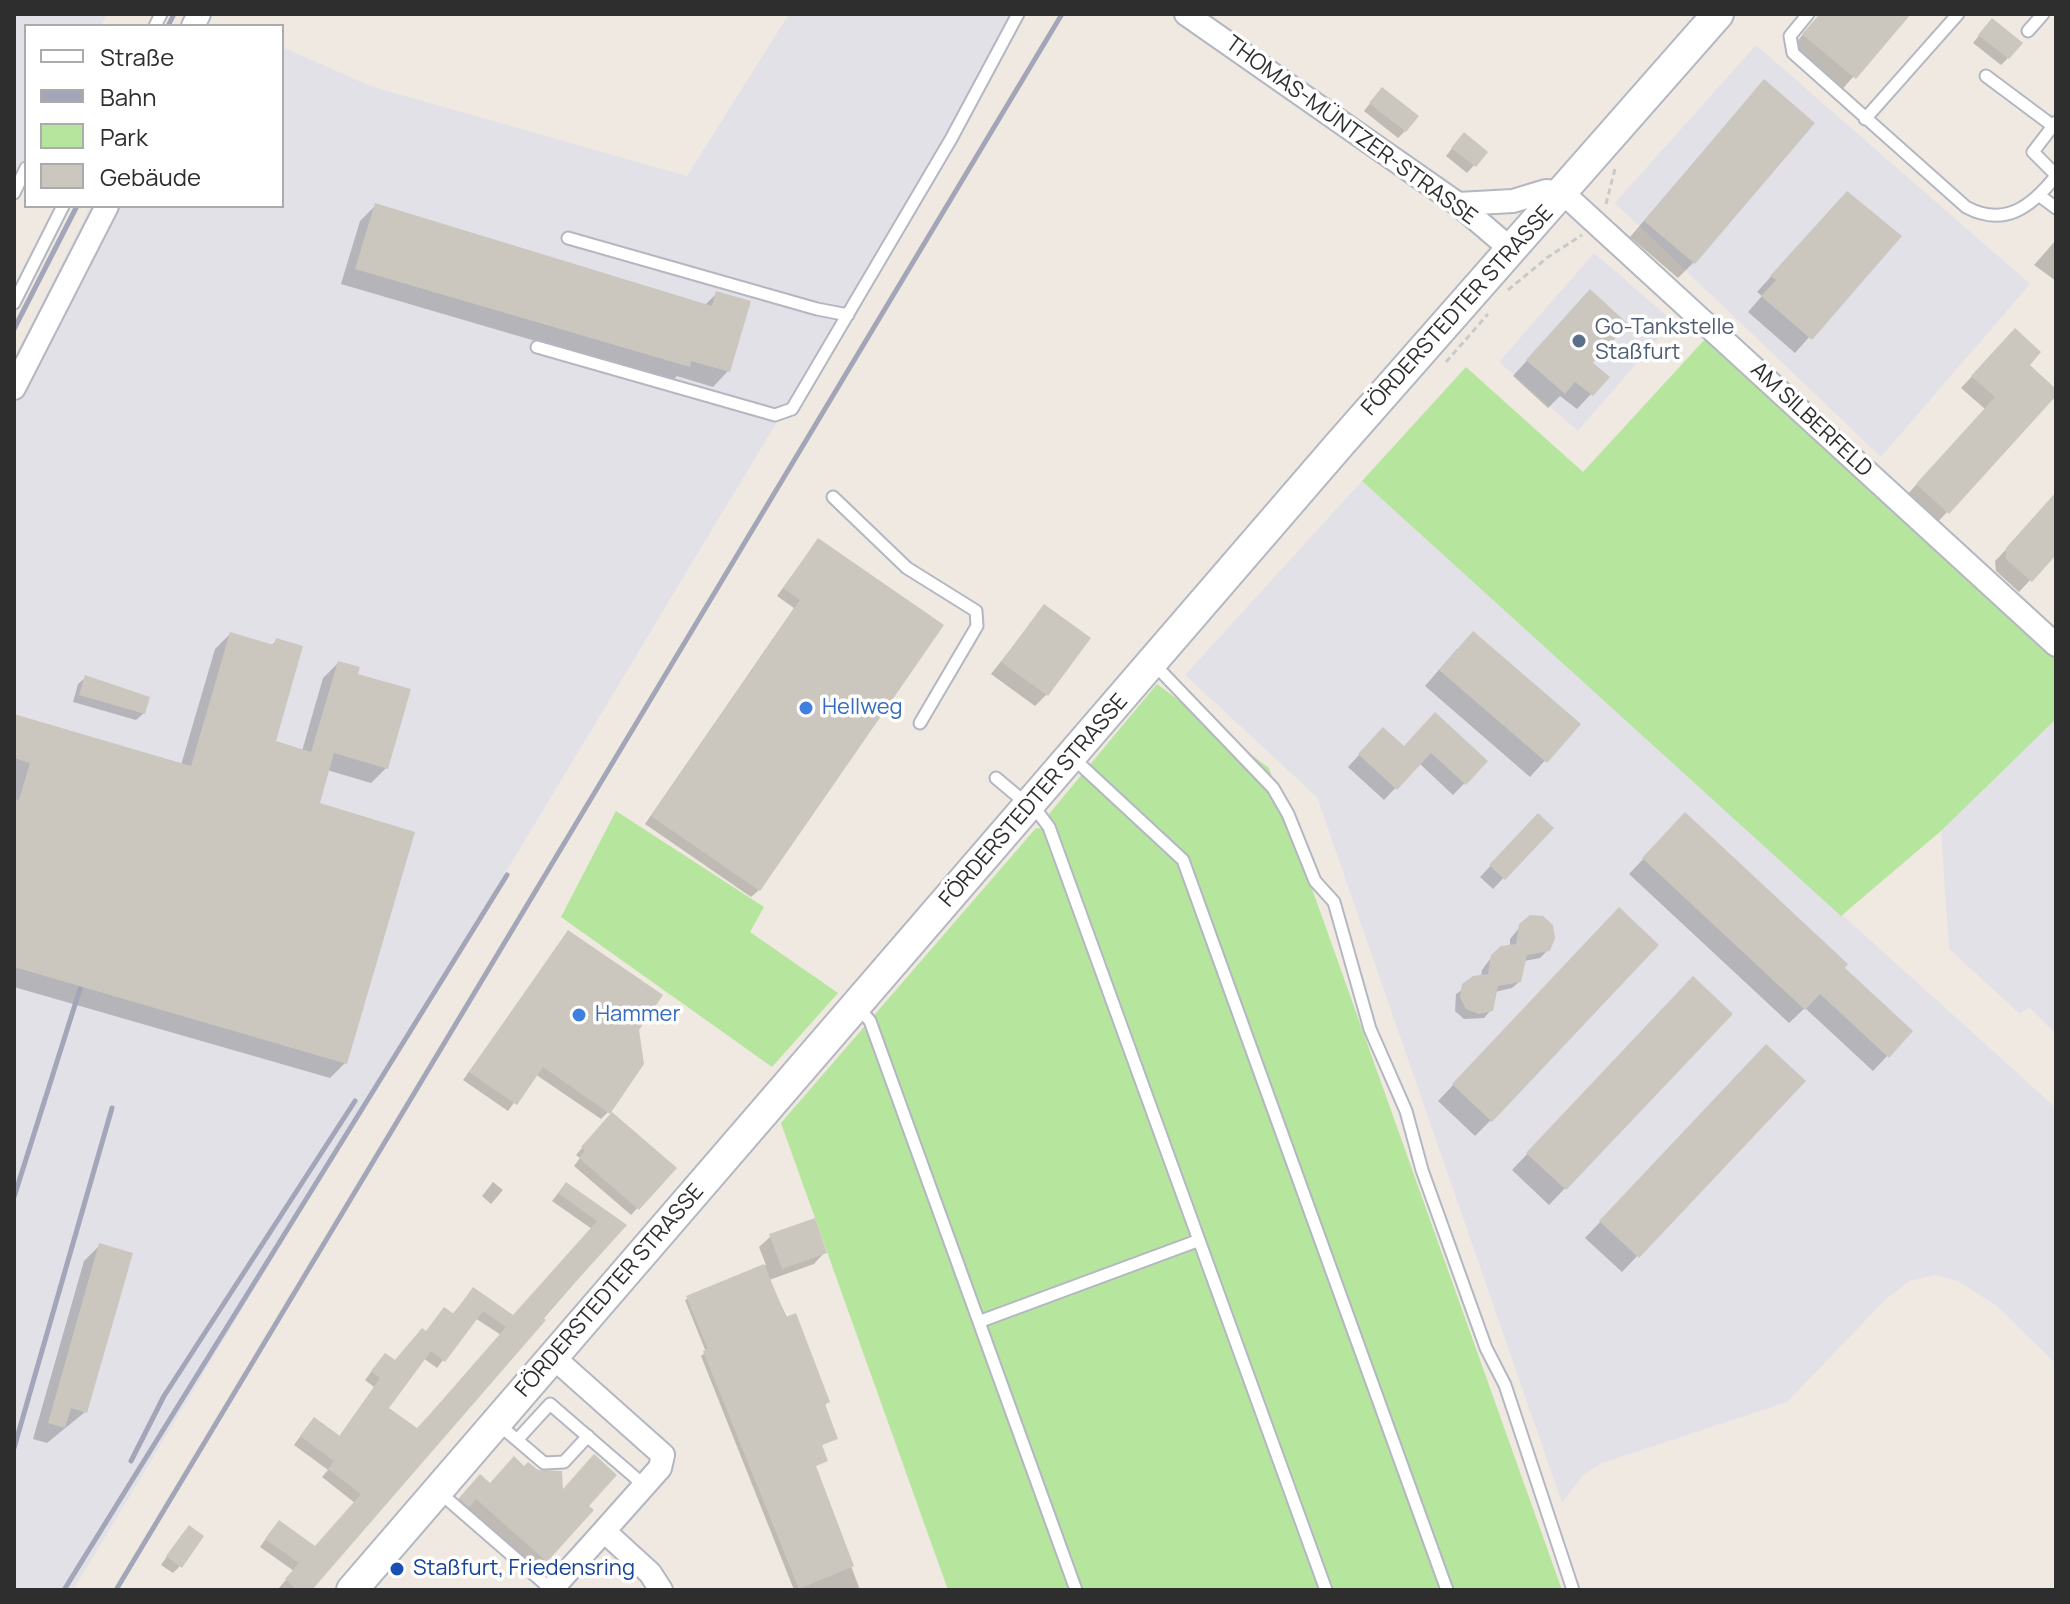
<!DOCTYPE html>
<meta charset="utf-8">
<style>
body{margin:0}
#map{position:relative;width:2070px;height:1604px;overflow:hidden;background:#efe9e1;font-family:Manrope,sans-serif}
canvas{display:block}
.frame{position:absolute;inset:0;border:16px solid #2e2e2e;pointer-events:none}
.legend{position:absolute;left:24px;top:24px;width:260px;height:184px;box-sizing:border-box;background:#fff;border:2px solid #ababab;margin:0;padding:10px 14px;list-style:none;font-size:24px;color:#2e2e2e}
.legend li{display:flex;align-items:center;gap:16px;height:40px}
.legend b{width:40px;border:2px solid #ababab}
</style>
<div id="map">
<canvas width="2070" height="1604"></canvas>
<div class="frame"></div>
<ul class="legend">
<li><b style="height:10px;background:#fff"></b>Straße</li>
<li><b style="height:10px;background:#a3a6b8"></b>Bahn</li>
<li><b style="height:22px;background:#b6e59e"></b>Park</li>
<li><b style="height:22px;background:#cbc7bf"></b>Gebäude</li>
</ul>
</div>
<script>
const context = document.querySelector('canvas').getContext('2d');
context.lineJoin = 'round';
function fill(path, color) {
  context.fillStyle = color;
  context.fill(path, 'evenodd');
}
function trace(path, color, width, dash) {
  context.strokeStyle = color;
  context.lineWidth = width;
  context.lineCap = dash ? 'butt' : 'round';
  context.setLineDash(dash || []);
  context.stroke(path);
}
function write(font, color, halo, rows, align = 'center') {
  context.font = font + ' Manrope,sans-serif';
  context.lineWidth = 7;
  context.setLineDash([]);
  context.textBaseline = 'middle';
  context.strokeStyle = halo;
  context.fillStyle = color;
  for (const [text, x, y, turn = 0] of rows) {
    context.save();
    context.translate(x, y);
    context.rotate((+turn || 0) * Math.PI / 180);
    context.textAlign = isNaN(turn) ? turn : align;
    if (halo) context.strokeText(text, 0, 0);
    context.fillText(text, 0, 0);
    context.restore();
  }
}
fill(new Path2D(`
 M14,14H107L101,26H26V179L14,204Z
 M789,14H1016L1021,17L73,1590H14V358L91,206H282V47L373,87L687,176Z
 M1756,45L2030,284L1881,457L1615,203Z
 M1594,253L1673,321L1578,431L1499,362Z
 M1362,481L2056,1108V1364L1997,1306L1958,1281L1934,1275L1909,1281L1885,1300L1787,1402L1602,1463L1582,1476L1562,1503L1317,797L1185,675Z
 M2056,719V1034L2029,1007L2020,1014L1949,949L1941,831Z`), '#e3e1e8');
fill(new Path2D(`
 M1707,337L2056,657V719L1941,831L1841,916L1362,481L1466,367L1583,472Z
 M1157,684L1269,768L1562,1590H948L781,1123L1036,828L1047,830L1052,824L1049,814Z
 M616,811L764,907L750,932L838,993L772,1067L561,917Z`), '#b6e59e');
fill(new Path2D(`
 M1820,14H1908L1839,93L1789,51Z
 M1985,28L2008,58L2001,65L1973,43Z
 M1375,97L1405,131L1398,138L1364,111Z
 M1749,98L1694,262L1678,278L1630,237Z
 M1457,142L1485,153L1467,173L1446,156Z
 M375,206L704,306L717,293L728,371L713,387L677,376L672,381L341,284L360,221Z
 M1833,208L1899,236L1795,353L1748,312L1762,296L1757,292Z
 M2056,240V281L2034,265Z
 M1575,307L1590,363L1591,394L1577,409L1560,396L1548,408L1513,376Z
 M2004,342L2056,393L1936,524L1906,496L1985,409L1961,388Z
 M2056,497V552L2019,592L1996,571L1995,561Z
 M818,540L759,890L751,897L645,824L794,608L777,596Z
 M1044,607L1046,695L1035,706L991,674Z
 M230,634L271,646L276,641L273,743L302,751L323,678L338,663L355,675L386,768L371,783L327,770L317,805L345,1063L330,1078L14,987V717L181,765L215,649Z
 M1457,649L1578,724L1530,777L1425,686Z
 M86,677L144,713L136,720L73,702L78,684Z
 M1372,741L1404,748L1485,762L1453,795L1419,763L1384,800L1348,767Z
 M1538,816L1551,828L1493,889L1480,877Z
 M1671,830L1842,968L1887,1056L1873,1071L1805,1008L1789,1023L1629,874Z
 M1525,921L1548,950L1540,958L1524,961L1520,981L1512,988L1495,992L1491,1010L1484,1018L1464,1019L1455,1011L1456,994L1481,977L1482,970L1496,951L1510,948V939Z
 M1604,926L1491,1120L1475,1136L1438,1101Z
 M568,932L637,1030L608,1112L601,1119L535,1074L508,1111L463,1080Z
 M1678,995L1730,1014L1549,1205L1512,1170Z
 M1751,1062L1803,1081L1622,1272L1585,1238Z
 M605,1121L674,1168L631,1215L574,1166L580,1158L576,1155Z
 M493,1182L503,1190L491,1204L482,1196Z
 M559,1192L624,1226L308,1590H277L294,1571L260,1547L272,1530L314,1548L355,1503L322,1477L328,1470L294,1445L307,1427L338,1438L374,1387L365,1380L378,1363L394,1362L425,1333L452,1315L473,1289L513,1317L592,1229L552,1201ZM475,1318L501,1335L417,1430L386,1409L423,1358L437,1368Z
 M771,1236L825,1252L814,1264L769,1280L828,1402L825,1405L836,1438L820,1446L826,1460L814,1467L860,1590H794L701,1356L706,1352L685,1300L766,1265L759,1247Z
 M100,1245L85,1412L47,1443L33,1439L84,1261Z
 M524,1468L537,1472L561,1492L587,1506L536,1571L450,1509L470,1486L490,1485Z
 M182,1535L180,1566L173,1573L161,1565Z`), '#0003');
fill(new Path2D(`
 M1820,14H1911L1856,79L1802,34Z
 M1992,18L2023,43L2009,59L1978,35Z
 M1764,79L1815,123L1695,264L1644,221Z
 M1382,87L1419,116L1406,132L1369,103Z
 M1464,132L1488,152L1476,167L1451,148Z
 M1847,191L1902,236L1812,340L1761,296L1776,280L1770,276Z
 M375,203L712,306L716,291L751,301L730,372L691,361L690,367L355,269Z
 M1590,289L1628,324L1593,363L1610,377L1593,396L1575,382L1565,394L1526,360Z
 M2015,328L2041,352L2030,365L2056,389V396L1949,514L1916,484L1995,397L1971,376Z
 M2056,492V555L2032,582L2006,559V548Z
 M818,538L944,625L760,891L651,816L800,600L783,588Z
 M1044,604L1091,638L1048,696L1001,662Z
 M1473,631L1581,724L1547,763L1439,670Z
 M230,632L274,645L276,638L303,646L276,741L311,752L338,661L360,667L358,674L411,689L388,769L334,753L320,803L415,832L347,1064L14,967V799L19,800L30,763L14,758V714L191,766Z
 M85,675L150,697L145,714L79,695Z
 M1435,712L1488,761L1466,785L1431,753L1397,790L1358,754L1383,727L1404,746Z
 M1685,812L1848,964L1845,968L1913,1031L1889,1058L1820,994L1805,1010L1642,858Z
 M1538,813L1554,828L1505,880L1489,865Z
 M1619,907L1659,945L1492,1122L1452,1084Z
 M1530,915L1543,916L1553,925L1555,938L1550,951L1527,955L1521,982L1498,986L1493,1011L1479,1014L1466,1009L1460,997L1462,984L1473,976L1488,974L1491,955L1501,946L1516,944L1519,924Z
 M568,930L663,995L639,1030L644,1064L610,1114L543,1067L517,1105L469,1072Z
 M1693,976L1733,1014L1566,1190L1526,1153Z
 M1766,1044L1806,1081L1639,1258L1599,1221Z
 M612,1112L677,1168L639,1210L579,1158L585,1151L581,1147Z
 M566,1182L627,1225L543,1318L546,1320L312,1590H297L285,1579L299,1563L265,1539L279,1520L315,1546L361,1494L328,1469L334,1461L300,1436L314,1417L340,1436L380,1378L371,1371L385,1353L395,1360L422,1328L426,1331L444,1307L454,1314L473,1287L513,1315L597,1221L558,1193ZM483,1311L506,1327L430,1414L417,1428L389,1408L431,1351L445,1362Z
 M815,1218L827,1253L782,1269L769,1234Z
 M99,1243L133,1253L87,1413L71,1408L65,1428L48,1423Z
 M764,1264L786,1317L796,1313L830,1402L825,1404L838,1439L822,1445L828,1461L816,1466L854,1566L799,1589L703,1351L708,1349L686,1296Z
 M594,1454L617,1475L589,1506L594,1510L547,1562L476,1499L469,1507L459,1498L480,1474L490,1483L514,1456L524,1466L528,1462L538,1470L562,1471L563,1489Z
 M189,1525L204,1536L182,1568L166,1556Z`), '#cbc7bf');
const lane = new Path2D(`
 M1808,14L1790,36L1793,53L1966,207C2005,228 2032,206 2056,176
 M155,26L161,14
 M2028,31L2043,14
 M1986,76L2053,126
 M1865,119L1958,14
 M2056,122L2033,152L2056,175
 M14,193L26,168
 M2040,196L2056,208
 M568,238L817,309L848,315
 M14,303L63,206
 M537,347L775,415L792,409L951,139L1018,14
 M833,497L907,568L976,611L977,626L920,723
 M1153,663L1273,788L1288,814L1315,881L1334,902L1370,1029L1406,1111L1422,1170L1486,1348L1505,1385L1573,1590
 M1072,757L1183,860L1447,1590
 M996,778L1040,815L1049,827L1326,1590
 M857,1006L870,1021L1076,1590
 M981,1321L1197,1241
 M497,1423L517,1440L550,1404L645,1486
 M517,1440L544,1463L564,1462L588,1436
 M438,1491L552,1590`);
const street = new Path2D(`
 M1186,14L1458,204L1513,251
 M193,26L199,14
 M1458,204L1513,201L1546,191L1563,193L2056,645
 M14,388L107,206
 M553,1357L663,1455L660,1468L604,1531L650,1573L661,1590
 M551,1590L604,1531`);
const secondary = new Path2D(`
 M352,1590L1339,445L1718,14`);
trace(lane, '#b4b7c1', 15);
trace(street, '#b4b7c1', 26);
trace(secondary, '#b4b7c1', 34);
trace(new Path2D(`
 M1606,204L1615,169
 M1508,290L1548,257L1582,235
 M1446,362L1488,314`), '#c9c9c9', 3, [6, 4]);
trace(lane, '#fff', 11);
trace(street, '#fff', 22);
trace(secondary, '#fff', 30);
trace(new Path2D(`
 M168,26L174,14
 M14,329L77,206
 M14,1197L80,989
 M14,1448L112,1108
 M131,1461L164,1396L355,1101
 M64,1590L507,875
 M116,1590L1062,14`), '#a3a6b8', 5);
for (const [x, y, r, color] of [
 [1579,341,8,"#5c6f8a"],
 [806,708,8,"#3f7fe0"],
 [579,1015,8,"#3f7fe0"],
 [397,1569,8,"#1a4fb4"]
]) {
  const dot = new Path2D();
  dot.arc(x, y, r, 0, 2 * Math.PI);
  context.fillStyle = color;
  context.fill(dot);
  trace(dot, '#fff', 3);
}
write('22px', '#2e2e2e', '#fff', [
 ["THOMAS-MÜNTZER-STRASSE",1351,131,36],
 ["FÖRDERSTEDTER STRASSE",1458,311,-48],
 ["AM SILBERFELD",1811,420,43],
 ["FÖRDERSTEDTER STRASSE",1034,801,-49],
 ["FÖRDERSTEDTER STRASSE",610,1291,-49]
]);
write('22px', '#4e5e75', '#fff', [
 ["Go-Tankstelle",1595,328],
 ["Staßfurt",1595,353]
], 'left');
write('22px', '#366cbe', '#fff', [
 ["Hellweg",822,708],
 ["Hammer",595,1015]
], 'left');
write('22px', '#164399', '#fff', [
 ["Staßfurt, Friedensring",413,1569]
], 'left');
</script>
